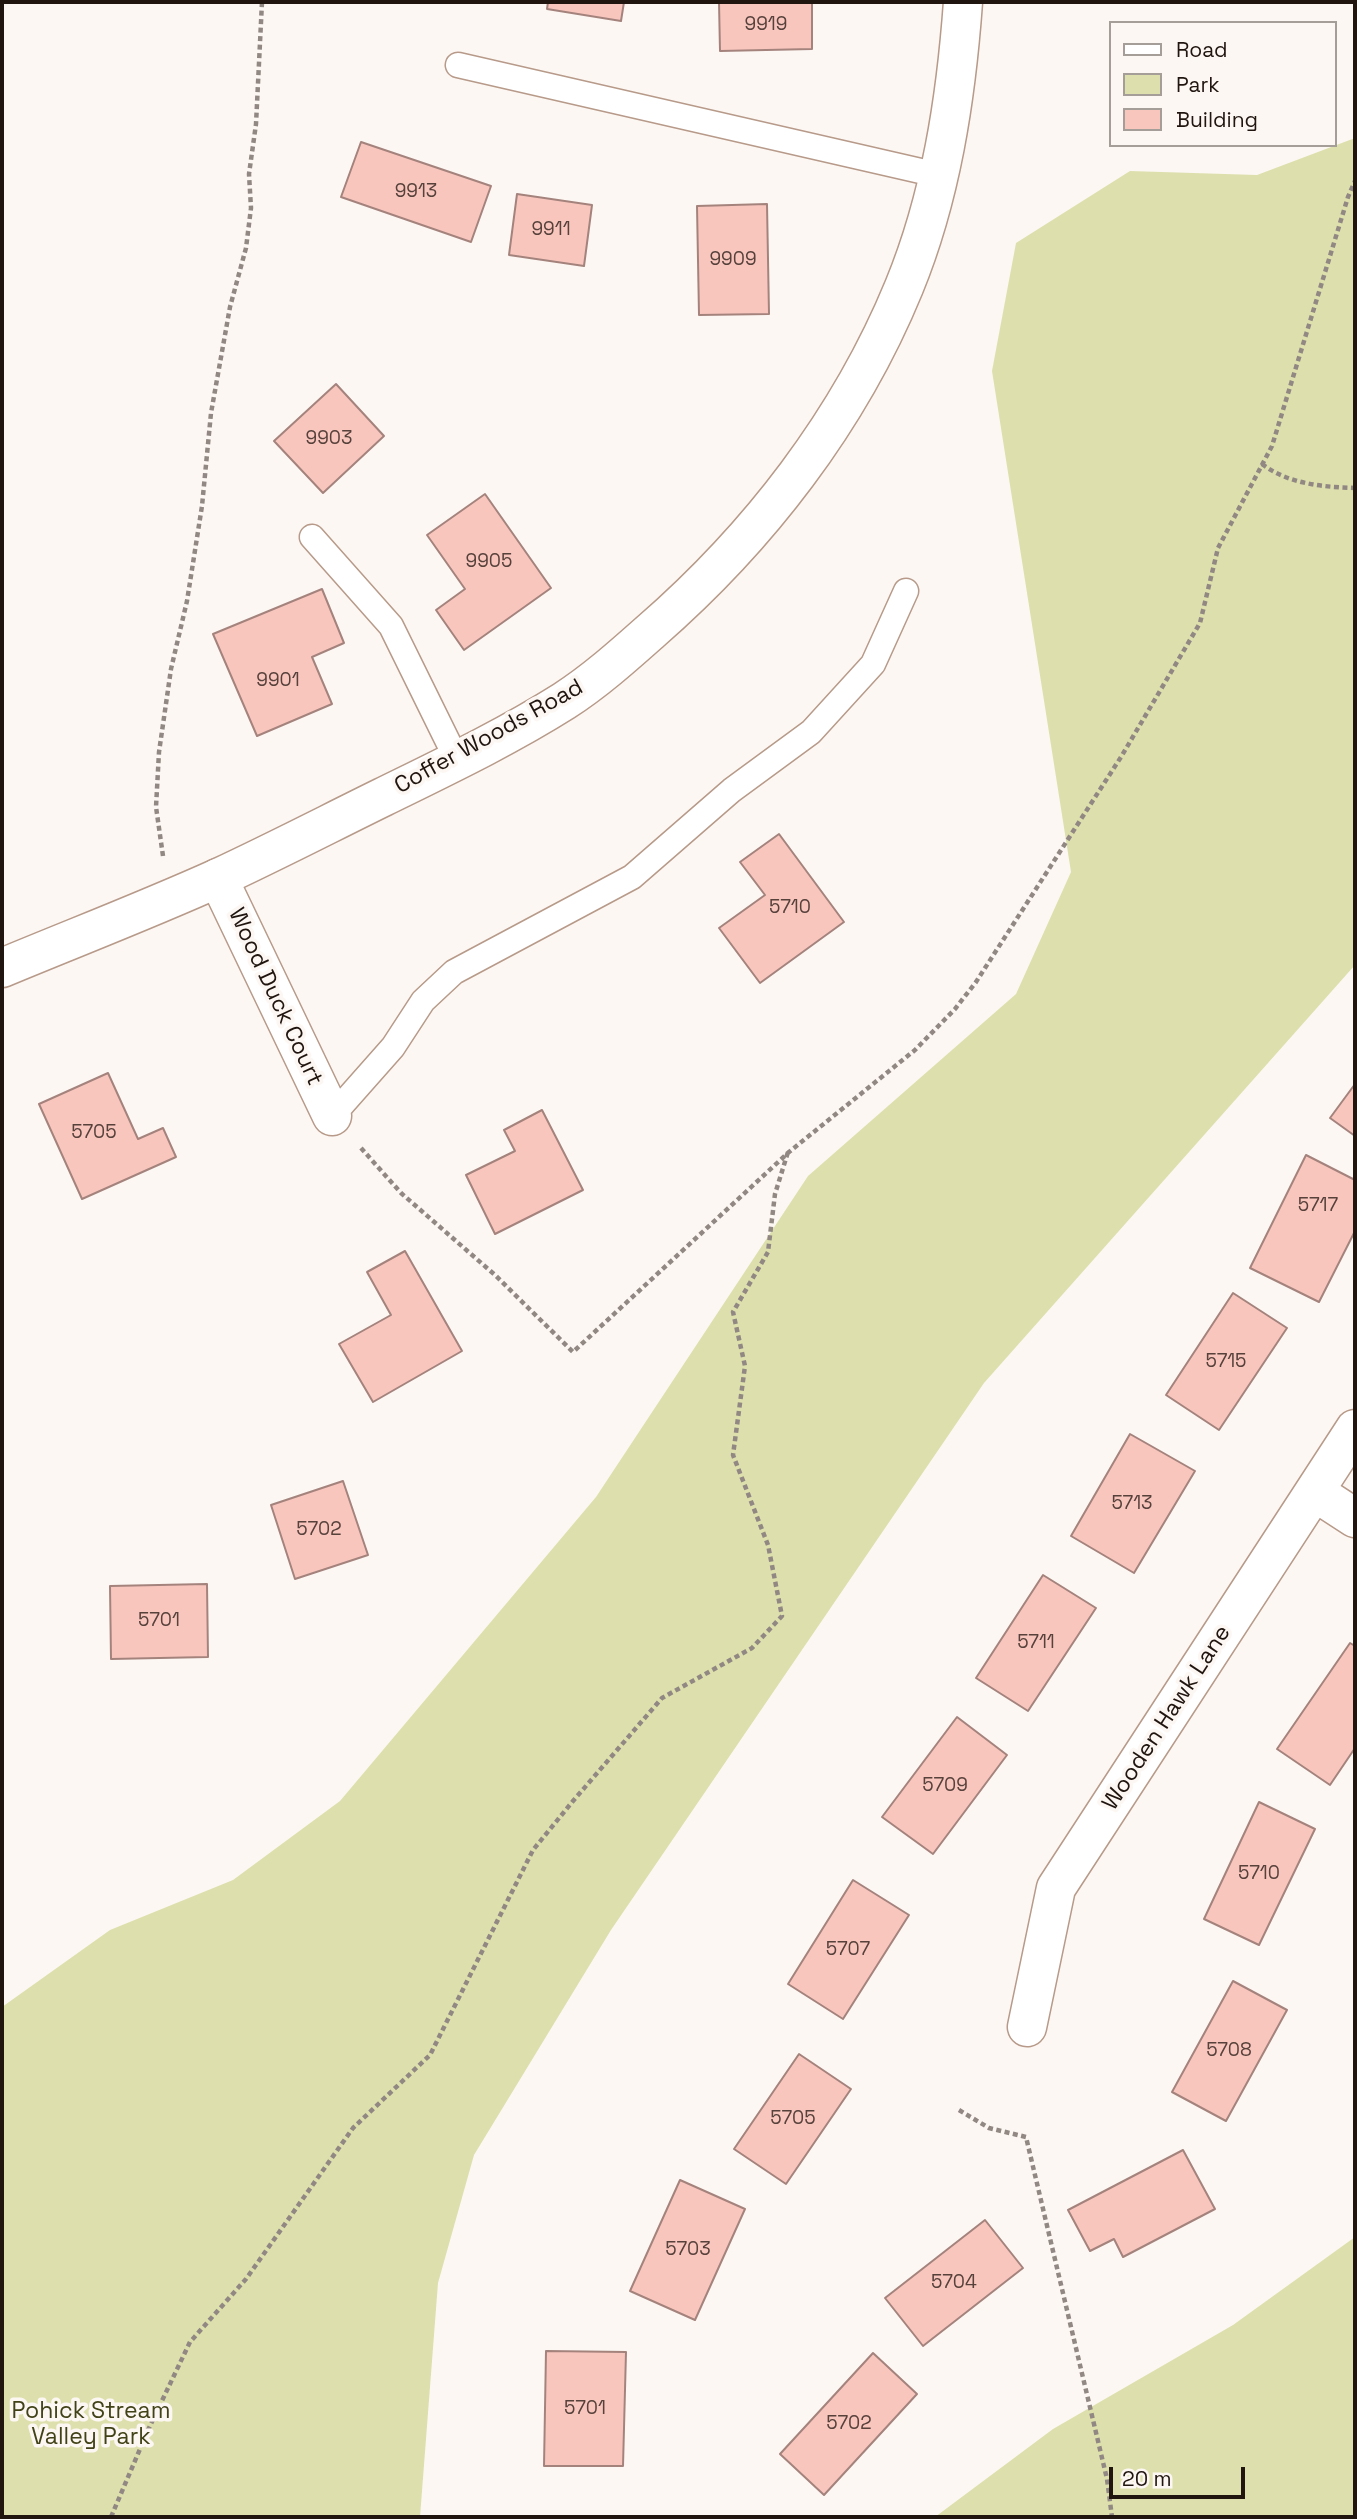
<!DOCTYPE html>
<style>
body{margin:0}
#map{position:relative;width:1357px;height:2519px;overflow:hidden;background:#fdf7f3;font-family:"Space Grotesk",sans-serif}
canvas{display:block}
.frame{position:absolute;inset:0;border:4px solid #20150f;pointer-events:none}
.legend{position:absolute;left:1109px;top:21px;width:228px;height:126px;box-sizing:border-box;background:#fdf7f3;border:2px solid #a59d98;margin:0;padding:9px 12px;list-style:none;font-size:21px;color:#20150f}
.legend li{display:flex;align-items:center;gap:14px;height:35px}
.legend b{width:35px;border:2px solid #a59d98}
.scale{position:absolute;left:1109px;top:2467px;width:136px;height:32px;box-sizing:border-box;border:4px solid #20150f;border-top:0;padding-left:9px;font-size:21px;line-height:24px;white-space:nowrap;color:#20150f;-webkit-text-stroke:5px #fdf7f3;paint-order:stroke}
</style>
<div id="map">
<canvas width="1357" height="2519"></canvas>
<div class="frame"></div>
<ul class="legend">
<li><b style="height:9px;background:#fff"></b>Road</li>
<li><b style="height:19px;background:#dde0ad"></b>Park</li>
<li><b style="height:19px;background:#f9c6be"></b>Building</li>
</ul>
<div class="scale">20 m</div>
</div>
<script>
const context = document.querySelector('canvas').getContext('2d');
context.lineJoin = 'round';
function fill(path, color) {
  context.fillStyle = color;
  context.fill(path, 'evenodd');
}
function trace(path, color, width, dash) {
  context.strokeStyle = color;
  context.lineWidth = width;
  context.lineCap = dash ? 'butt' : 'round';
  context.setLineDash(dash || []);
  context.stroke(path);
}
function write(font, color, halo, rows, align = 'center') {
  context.font = font + ' "Space Grotesk",sans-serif';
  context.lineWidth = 7;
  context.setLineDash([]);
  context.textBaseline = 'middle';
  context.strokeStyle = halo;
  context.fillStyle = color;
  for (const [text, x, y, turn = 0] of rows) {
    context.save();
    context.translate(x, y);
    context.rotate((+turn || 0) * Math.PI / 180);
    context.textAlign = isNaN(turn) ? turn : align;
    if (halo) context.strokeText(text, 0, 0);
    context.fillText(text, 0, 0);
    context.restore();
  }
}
fill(new Path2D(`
 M1355,138V965L984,1383L611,1930L474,2155L438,2283L420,2517H2V2007L110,1930L233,1880L340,1801L596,1497L808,1176L1016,994L1071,872L992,371L1016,243L1130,171L1257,175Z
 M1355,2237V2517H935L1053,2429L1233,2325Z`), '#dde0ad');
const building = new Path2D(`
 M548,2H624L621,21L547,9Z
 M719,2H812V49L720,51Z
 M361,142L491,186L471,242L341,197Z
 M517,194L592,205L584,266L509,255Z
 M767,204L769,314L699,315L697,206Z
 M336,384L384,436L323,493L274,441Z
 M485,494L551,588L464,650L436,610L465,589L427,535Z
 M322,589L344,643L312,657L332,704L257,736L213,634Z
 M779,834L844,922L760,983L719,928L765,895L740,862Z
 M108,1073L138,1139L163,1128L176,1157L82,1199L39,1104Z
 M1355,1084V1136L1330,1118Z
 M542,1110L583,1190L495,1234L466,1175L515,1151L504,1130Z
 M1306,1155L1355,1180V1231L1319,1302L1250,1268Z
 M405,1251L462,1351L373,1402L339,1344L391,1315L367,1272Z
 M1233,1293L1287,1328L1219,1430L1166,1395Z
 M1130,1434L1195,1471L1134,1573L1071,1536Z
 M343,1481L368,1555L295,1579L271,1505Z
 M1043,1575L1096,1608L1028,1711L976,1678Z
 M207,1584L208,1657L111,1659L110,1586Z
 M1350,1643L1355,1646V1748L1330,1785L1277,1749Z
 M957,1717L1007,1755L933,1854L882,1817Z
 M1259,1802L1315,1829L1259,1945L1204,1919Z
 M853,1880L909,1915L843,2019L788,1984Z
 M1233,1981L1287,2010L1226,2121L1172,2092Z
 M799,2054L851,2089L786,2184L734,2149Z
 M1183,2150L1215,2209L1123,2257L1114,2239L1090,2251L1068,2210Z
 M680,2180L745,2209L695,2320L630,2291Z
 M985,2220L1023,2268L923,2346L885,2298Z
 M546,2351L626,2352L623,2466H544Z
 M873,2353L917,2394L824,2495L780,2454Z`);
fill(building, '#f9c6be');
trace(building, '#a4837d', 2);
const service = new Path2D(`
 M458,65L938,175
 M312,537L391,626L457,760
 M332,1116L393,1047L423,1001L454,972L632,877L732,790L811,732L873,664L906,591`);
const minor = new Path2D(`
 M218,878L332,1116
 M1315,1492L1355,1518
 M1027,2027L1056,1888L1355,1429`);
const tertiary = new Path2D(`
 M2,968C74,938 147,910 218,878C274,852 328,824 383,797C444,767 507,737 564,701C595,681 623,656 650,632C758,538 849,421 904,287C941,197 956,99 963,2`);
trace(service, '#b79a89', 27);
trace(minor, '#b79a89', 41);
trace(tertiary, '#b79a89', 41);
trace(new Path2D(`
 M1262,464C1288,484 1323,487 1355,488
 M163,856L156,807L159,752L171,669L187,601L202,506L211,413L230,307L246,248L251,208L249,174L256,124L262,2
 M361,1148L401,1193L495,1275L573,1352L789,1152L915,1050L955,1009L976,982L1121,757L1200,623L1218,548L1272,446L1348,197L1355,181
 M959,2110L989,2128L1026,2137L1107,2479L1112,2517
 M111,2517L149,2428L190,2342L246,2279L353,2128L430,2055L533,1850L573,1801L662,1698L752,1648L782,1616L768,1545L733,1455L745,1366L733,1312L768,1252L775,1194L788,1152`), '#918883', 4.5, [5, 3.5]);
trace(service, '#fff', 24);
trace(minor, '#fff', 38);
trace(tertiary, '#fff', 38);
write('19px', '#56413b', null, [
 ["9919",766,25],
 ["9913",416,192],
 ["9911",551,230],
 ["9909",733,260],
 ["9903",329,439],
 ["9905",489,562],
 ["9901",278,681],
 ["5710",790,908],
 ["5705",94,1133],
 ["5717",1318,1206],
 ["5715",1226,1362],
 ["5713",1132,1504],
 ["5702",319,1530],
 ["5701",159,1621],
 ["5711",1036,1643],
 ["5709",945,1786],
 ["5710",1259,1874],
 ["5707",848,1950],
 ["5708",1229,2051],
 ["5705",793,2119],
 ["5703",688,2250],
 ["5704",954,2283],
 ["5701",585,2409],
 ["5702",849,2424]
]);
write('23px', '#20150f', '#fdf7f3', [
 ["Coffer Woods Road",489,737,-29],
 ["Wood Duck Court",275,997,65],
 ["Wooden Hawk Lane",1167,1718,-57]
]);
write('23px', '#414217', '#fdf7f3', [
 ["Pohick Stream",91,2412],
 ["Valley Park",91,2438]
]);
</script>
